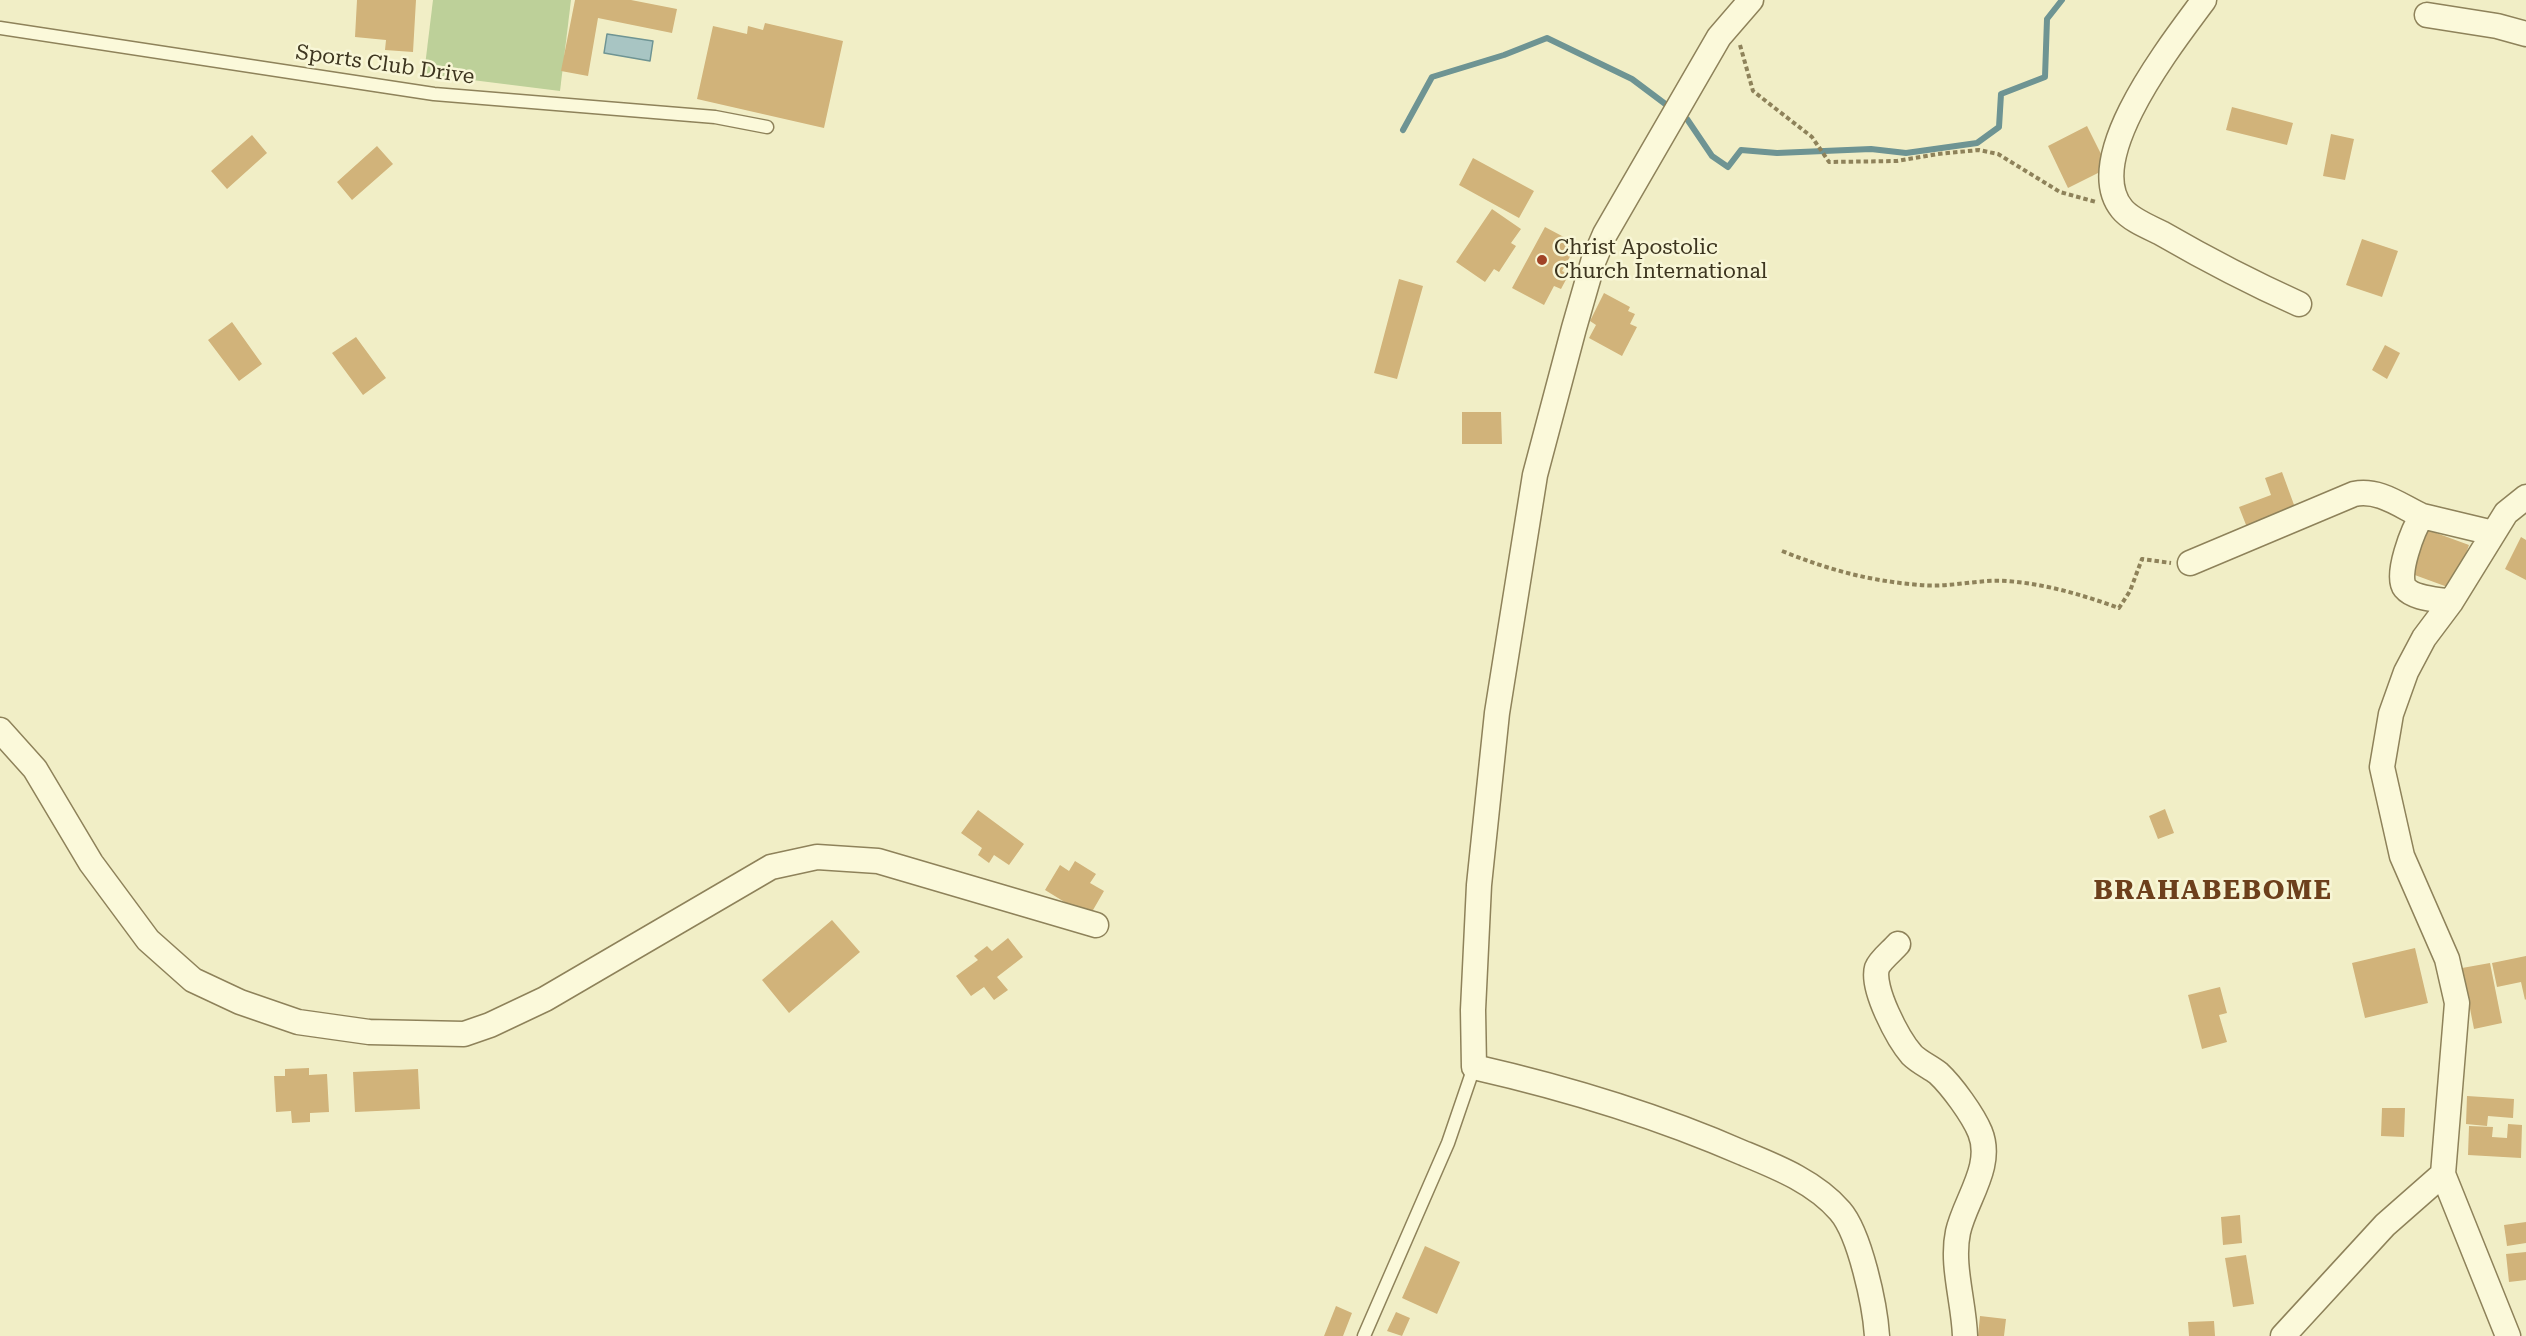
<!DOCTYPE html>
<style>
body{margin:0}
canvas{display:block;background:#f1eec6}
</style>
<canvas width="2526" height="1336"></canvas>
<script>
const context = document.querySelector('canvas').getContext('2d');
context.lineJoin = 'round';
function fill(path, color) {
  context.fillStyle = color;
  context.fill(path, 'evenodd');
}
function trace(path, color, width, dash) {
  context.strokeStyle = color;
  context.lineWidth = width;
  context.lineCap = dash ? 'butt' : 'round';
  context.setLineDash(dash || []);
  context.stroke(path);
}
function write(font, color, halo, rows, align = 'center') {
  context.font = font + ' "Roboto Serif",serif';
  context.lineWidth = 5;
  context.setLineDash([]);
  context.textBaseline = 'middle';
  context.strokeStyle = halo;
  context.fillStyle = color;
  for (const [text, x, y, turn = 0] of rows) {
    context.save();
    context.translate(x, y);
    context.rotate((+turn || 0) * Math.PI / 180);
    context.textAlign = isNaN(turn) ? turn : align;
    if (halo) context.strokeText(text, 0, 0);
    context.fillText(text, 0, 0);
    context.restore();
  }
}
fill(new Path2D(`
 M433,0H571L560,91L424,74Z`), '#bdd099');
const water = new Path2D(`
 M607,34L653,41L650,61L604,53Z`);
fill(water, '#a8c5c3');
trace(water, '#6e9493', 1.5);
trace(new Path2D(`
 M1680,115L1687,119L1712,156L1728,167L1741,150L1777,153L1871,149L1906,153L1977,143L1999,127L2001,94L2045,77L2047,19L2062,0
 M1403,130L1432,77L1504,55L1547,38L1632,79L1672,109`), '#6e9493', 6);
fill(new Path2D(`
 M357,0H416L413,52L385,50L386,40L355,37Z
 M575,0H631L677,9L672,33L598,18L588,76L561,71Z
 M765,23L843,41L824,128L697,99L713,26L747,34L748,26L763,30Z
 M2232,107L2293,123L2287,145L2226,130Z
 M2087,126L2108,168L2068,188L2048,146Z
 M2331,134L2354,139L2345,180L2323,176Z
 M252,135L267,153L227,189L211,171Z
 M377,146L393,164L352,200L337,182Z
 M1473,158L1534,191L1519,218L1459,185Z
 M1492,209L1521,229L1511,243L1516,246L1499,272L1494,269L1485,282L1456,262Z
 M1545,227L1577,244L1562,271L1569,274L1561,289L1554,286L1544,305L1512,288Z
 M2362,239L2398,251L2382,297L2346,285Z
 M1399,279L1423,286L1397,379L1374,373Z
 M1604,293L1630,307L1628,311L1635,314L1630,324L1637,327L1622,356L1589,338L1596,325L1590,321Z
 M232,322L262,364L239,381L208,340Z
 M356,337L386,378L363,395L332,353Z
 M2385,345L2400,353L2387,379L2372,370Z
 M1462,412H1501L1502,444H1462Z
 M2282,472L2297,513L2248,530L2239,507L2271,495L2265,478Z
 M2428,530L2469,545L2453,589L2412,574Z
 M2521,537L2526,540V580L2505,569Z
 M2165,809L2174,833L2158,839L2149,816Z
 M978,810L1024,844L1009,865L994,855L989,863L978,855L982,848L961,833Z
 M1075,861L1096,874L1090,883L1104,891L1089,917L1045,890L1060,865L1069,871Z
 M832,920L860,952L789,1013L762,980Z
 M1008,938L1023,957L997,977L1008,990L994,1000L984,987L971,996L956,976L978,960L974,956L987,946L992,951Z
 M2415,948L2428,1003L2365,1018L2352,963Z
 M2526,956V999L2525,1000L2521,982L2497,987L2492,963Z
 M2490,963L2502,1023L2474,1029L2462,968Z
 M2220,987L2227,1013L2219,1015L2227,1042L2202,1049L2188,995Z
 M309,1068V1075L327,1074L329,1112L310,1113V1122L292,1123L291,1111L276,1112L274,1076H285V1069Z
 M418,1069L420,1109L355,1112L353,1072Z
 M2467,1096L2514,1099L2513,1118L2488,1116L2487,1126L2466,1124Z
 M2382,1108H2405L2404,1137L2381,1136Z
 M2508,1124L2522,1125L2521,1158L2468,1155L2469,1126L2493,1127L2492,1137L2507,1138Z
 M2240,1215L2242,1243L2223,1245L2221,1217Z
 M2526,1222V1243L2507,1246L2504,1225Z
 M1425,1246L1460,1262L1437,1314L1402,1298Z
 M2526,1252V1280L2509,1282L2506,1254Z
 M2246,1255L2254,1304L2233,1307L2225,1258Z
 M1336,1306L1352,1313L1343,1336H1324Z
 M1396,1312L1410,1318L1402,1336L1387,1331Z
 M1980,1316L2006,1319L2004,1336H1978Z
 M2214,1321L2215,1336H2189L2188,1322Z`), '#d1b37a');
const service = new Path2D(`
 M0,28L434,94L715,117L767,127
 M1364,1336L1448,1143L1474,1067`);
const minor = new Path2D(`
 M1751,0L1719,37L1605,234L1593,262L1574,328L1535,475L1497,713L1479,885L1473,1010L1474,1067C1566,1088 1656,1115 1743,1153C1777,1167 1815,1182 1840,1211C1860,1234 1875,1305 1877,1336
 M2204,0C2174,41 2080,158 2122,209C2131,220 2149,227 2161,233C2206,259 2252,283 2299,304
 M2427,15L2497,26L2526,34
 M2190,563L2354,494C2379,489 2399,505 2422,516
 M2451,602C2438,599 2414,599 2405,588C2395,576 2413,529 2422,516L2493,533
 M0,730L35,769L91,863L148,940L193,980L240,1002L298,1022L369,1032L464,1034L490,1025L545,999L771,867L817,857L878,861L1096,925
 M1898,944C1892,951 1880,960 1877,968C1871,988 1898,1039 1912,1055C1919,1062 1930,1067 1938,1073C1952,1086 1973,1115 1980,1132C1994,1166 1965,1200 1958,1232C1951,1265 1964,1302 1965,1336
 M2283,1336L2385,1225L2443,1174
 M2508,1336L2443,1174L2457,1003L2447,959L2402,856L2382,767L2391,714L2406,672L2424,638L2451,602L2506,513L2526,497`);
trace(service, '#8e825a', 15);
trace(minor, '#8e825a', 27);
trace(new Path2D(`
 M1740,45L1753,91L1812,137L1829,162L1897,161L1938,154L1979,150L1998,154L2060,192L2096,202
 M1782,551C1829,570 1870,581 1920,585C1949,588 1978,579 2007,581C2046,584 2083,595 2119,608L2130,591L2142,559L2171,563`), '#8e825a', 4, [4.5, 3]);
trace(service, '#fbf9da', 12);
trace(minor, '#fbf9da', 24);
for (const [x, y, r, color] of [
 [1542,260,6,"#a14326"]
]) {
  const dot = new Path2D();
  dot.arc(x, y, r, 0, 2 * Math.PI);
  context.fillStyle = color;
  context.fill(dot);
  trace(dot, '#f8f6d6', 2);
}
write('21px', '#3d351f', '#f8f6d6', [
 ["Sports Club Drive",385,65,8]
]);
write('21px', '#3d351f', '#f8f6d6', [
 ["Christ Apostolic",1554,248],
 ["Church International",1554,272]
], 'left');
context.letterSpacing = '1.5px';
write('bold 27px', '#6d401c', '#f8f6d6', [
 ["BRAHABEBOME",2213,891]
]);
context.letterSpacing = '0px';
</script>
